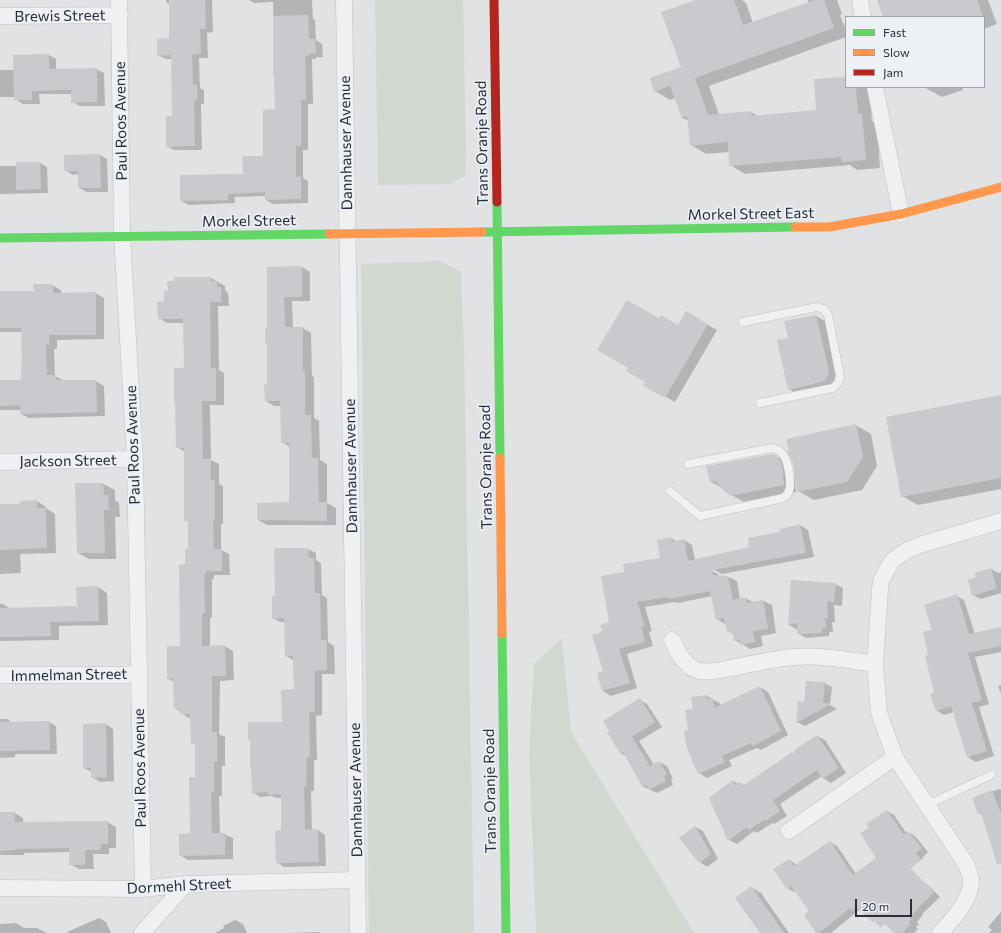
<!DOCTYPE html>
<style>
body{margin:0}
#map{position:relative;width:1001px;height:933px;overflow:hidden;background:#e0e2e4;font-family:Commissioner,sans-serif}
canvas{display:block}
.legend{position:absolute;left:845px;top:16px;width:140px;height:72px;box-sizing:border-box;background:#edf0f4;border:1px solid #9ea3aa;margin:0;padding:5px 7px;list-style:none;font-size:12px;color:#282f3c}
.legend li{display:flex;align-items:center;gap:8px;height:20px}
.legend b{width:20px;border:1px solid #9ea3aa}
.scale{position:absolute;left:855px;top:899px;width:57px;height:18px;box-sizing:border-box;border:2px solid #282f3c;border-top:0;padding-left:5px;font-size:12px;line-height:14px;white-space:nowrap;color:#282f3c;-webkit-text-stroke:3px #edf0f4;paint-order:stroke}
</style>
<div id="map">
<canvas width="1001" height="933"></canvas>
<ul class="legend">
<li><b style="height:5px;background:#63d668"></b>Fast</li>
<li><b style="height:5px;background:#ff974d"></b>Slow</li>
<li><b style="height:5px;background:#b3261e"></b>Jam</li>
</ul>
<div class="scale">20 m</div>
</div>
<script>
const context = document.querySelector('canvas').getContext('2d');
context.lineJoin = 'round';
function fill(path, color) {
  context.fillStyle = color;
  context.fill(path, 'evenodd');
}
function trace(path, color, width, dash) {
  context.strokeStyle = color;
  context.lineWidth = width;
  context.lineCap = dash ? 'butt' : 'round';
  context.setLineDash(dash || []);
  context.stroke(path);
}
function write(font, color, halo, rows, align = 'center') {
  context.font = font + ' Commissioner,sans-serif';
  context.lineWidth = 3.5;
  context.setLineDash([]);
  context.textBaseline = 'middle';
  context.strokeStyle = halo;
  context.fillStyle = color;
  for (const [text, x, y, turn = 0] of rows) {
    context.save();
    context.translate(x, y);
    context.rotate((+turn || 0) * Math.PI / 180);
    context.textAlign = isNaN(turn) ? turn : align;
    if (halo) context.strokeText(text, 0, 0);
    context.fillText(text, 0, 0);
    context.restore();
  }
}
fill(new Path2D(`
 M375,0H463L466,155L465,175L451,184L378,185Z
 M440,261L461,272L464,347L474,933H369L361,264Z
 M562,638L571,732L694,933H536L529,752L534,664Z`), '#d0d8d0');
fill(new Path2D(`
 M166,0H212L213,32L207,33L208,58H199L200,88L204,90V104H201L202,150H174L167,146L173,116L172,59H166L158,55L170,39V4L166,2Z
 M249,0H312L313,19L315,20L316,40L322,44L323,57H316V59H312L313,104H308V150H303V178L308,181V203L273,204L266,200V196L235,197V203L189,205L181,201L244,175L264,157L276,110L274,74L273,2L254,3Z
 M714,0H742L746,3L753,23L809,3L808,0H837L842,14L840,15L846,30V37L709,86L719,115L751,112L758,116L817,111L846,78V87H870L872,121L877,124L880,168L857,170L850,165L745,174L730,165L729,152L706,154L691,145L689,121L682,118L675,98L670,100L655,91L682,68Z
 M878,0H988L997,24L984,29V17H884Z
 M49,55L56,59V70L96,69L104,73L105,106H80L72,102V94H39L40,104H23L15,99V97H0V70H15Z
 M927,87H962L963,90L942,97L927,89Z
 M100,155L107,159L108,192H87L79,188V174L73,175L65,170Z
 M40,163L47,167L48,193L0,194V166H17Z
 M302,267L310,272V301H292L293,328H303L311,333L312,376L314,377V418L319,421L320,460L327,464V503L336,508V525H267L258,520L290,503V447L282,442L281,406H274L266,401L268,385V344L266,343L268,329V268Z
 M175,278H211L225,286V290L228,293L229,306H218L219,370L224,373V405H210L211,460L219,464V484L223,486V524H221V550L229,554L230,575H214V579H212V617L210,618V647L225,646L233,651L234,680L220,681L219,734L225,737V766H222V796H219L220,834H224L233,838V859L188,860L180,855L191,834L196,778V745L192,743L191,718H189L181,713V712L175,708L174,682L168,679L181,647L186,565L189,550V522L185,520V452L177,447L185,369L184,323H167L159,318L169,292L175,282Z
 M52,285L61,290V293H95L104,298V339L57,340V349H54L55,376L65,381H96L104,386L105,416L29,418L21,414V410H0V381H21L22,379L23,367L22,332H0V292H35Z
 M687,313L717,330L675,402L645,385L646,382L629,368L659,319L679,326Z
 M816,316L827,322L840,379L836,387L800,396L789,389V338Z
 M1001,396V489L918,505L902,496Z
 M855,425L871,434L877,466L862,490L814,500L798,491Z
 M776,456L788,463L792,469L795,480L796,492L744,502L726,492L722,488L711,482Z
 M76,484H103L115,490V500L119,503L120,517H115L116,559H89L78,553Z
 M37,501L46,507V508L55,514L56,553L20,554L21,573L0,574V505H21Z
 M800,525L808,530L814,557L722,574L709,567L708,568L719,575L717,576L728,577L737,581L740,599L745,598L753,602L763,601L772,605L776,633L761,636L763,646L750,649L735,640L734,634L728,631L726,624H725L717,619L712,596L678,603L675,602L645,607L652,631L649,632L653,646L627,654L637,688L611,696L603,691L604,672L603,633L610,623L625,573L661,559L658,541L671,538L677,542L684,540L692,545L695,560L751,548L781,532Z
 M275,549H308L316,553V560L321,563L322,595L327,598L328,642L334,646L335,674H322V715L316,716L317,760H314V791H311L312,830H318L325,835L326,866L284,867L277,862L282,831V798H276L272,796L260,797L253,792L283,723L295,690L293,660L286,656L285,622H280L273,618L276,597Z
 M991,569L998,573L1001,572V593L981,599L973,595L977,578Z
 M835,584L843,588L842,606L834,605L835,622H832L833,632H829V636L806,638L798,633V629H796L789,625Z
 M98,587L107,593L108,625L59,626V640L0,641V604H3L11,609L78,607L77,588Z
 M957,596L964,600L975,634L1001,628V652L975,657L989,704L979,707L994,756L976,762L969,758L954,712L944,715L936,710L935,693L929,655L933,630Z
 M824,683L832,687L830,705L837,709L805,726L797,722L805,703Z
 M1001,685V694L998,686Z
 M760,687L768,692L788,735L761,750L757,748L729,760L732,766L707,778L699,773L689,731L694,710L707,696L721,704V706Z
 M640,700L647,704L662,727L639,741L654,765L659,762L667,766L673,779L671,780L673,785L657,793L642,786L627,757L621,753Z
 M0,719H7L13,723L49,722L56,726L57,754H15V757L0,758Z
 M106,724L113,729L114,781L100,782L92,777V772L84,768Z
 M817,736L825,740L846,773L831,783L823,778L822,776L780,804L787,816L774,824L772,823L757,833L754,831L737,844L729,840L710,798L733,781L738,784L740,783L745,786L792,753L795,755Z
 M999,789L1001,790V850L984,816L978,813L973,798Z
 M887,811L894,815L907,834L908,832L915,836L928,852L923,857V858L831,933H818L810,912L796,891L794,892L787,888L789,860L797,865L830,842L837,846L856,874L878,858L870,828Z
 M0,813H15L23,818V823L107,822L116,827V848H109V854H93L94,869H79L70,864V852L24,853V855H0Z
 M695,827L703,831L718,859L707,867L700,862L681,838Z
 M923,882L930,887L940,897L922,914L923,915L917,922L919,924L916,927L918,929L914,933H896Z
 M751,887L761,893L789,933H762Z
 M1001,912V933H989L992,930L988,927Z
 M99,918L106,922L111,933H68L67,932Z
 M235,920L243,924L247,933H215L224,928L223,926Z
 M16,923L24,928H37L47,933H0V924Z
 M319,932L321,933H286Z`), '#0003');
fill(new Path2D(`
 M169,0H205L206,29H200L201,54L192,55L193,85L197,84V100H194L195,146L166,147V116H172L171,55L157,56V39L169,38Z
 M696,0H734L743,25L815,0H824L834,28L695,78L708,115L751,111L752,116L816,110L814,79L846,77V87H856L858,114H862L866,160L842,162L841,157L729,166L728,142L690,146L687,116L682,118L670,86L654,92L650,78L681,67L661,12Z
 M877,0H977L983,17H883Z
 M308,15L309,39H315L316,53L309,54V56H305L306,100H301V146H296V177L301,176V199L265,200V192L228,194V200L180,201V175L243,174L242,156H263V110L275,109L274,75H273V16Z
 M49,54V69L97,68V102L71,103V90L32,91V100H14L13,55Z
 M100,154L101,188H78V171H64V155Z
 M16,162H40L41,189L16,190Z
 M302,266V297H284L285,327H303V371H305V415H311L312,458H318L319,502H327V521L257,520V503L289,502V443H281L280,401H265L264,384H267V343H265V328H267V267Z
 M174,277H211V281H217V287H221V302H210L211,368H216V401H202L203,459H211V480H215V520H213L214,549H222V571H206V575H204L205,613L202,614V646L225,645L226,676H212V732H217V762H214V792H211L212,833H225V855L179,856V834L190,833L189,777H195V744H191L190,714H180V709H174L173,679H167V646H180L179,565L185,564V549H188V521H184V448H176L175,402H174V368H184L183,319H158L157,302L164,301V291H168L167,281H174Z
 M33,284H53V293L96,292V335H49V345H46L47,375H56V380H96L97,412L20,414V405L0,406V380H20V378H21V366H22L21,328H0V291H34Z
 M627,300L659,318L661,315L678,325L686,311L708,324L665,398L643,386L645,382L626,371L628,368L597,350Z
 M816,315L829,372L825,381L788,390L777,340L788,338L784,321Z
 M1001,395V478L901,497L886,417Z
 M856,424L863,457L847,482L797,492L793,463L787,451H789L786,439Z
 M772,454L776,455L781,461L783,471L784,485L731,496L725,492L715,481L710,482L706,466Z
 M75,483H103L104,495H108L109,510H104L105,553H77Z
 M37,500V508H46L47,548L0,550V504H20V501Z
 M800,524L806,553L713,570V575L728,576L733,600L745,597L747,603L763,600L768,629L753,631L755,642L740,645V640L734,641L732,631L727,632L724,618L716,620L710,591L669,599L668,597L637,602L645,626L641,627L645,642L619,649L630,683L602,691L597,673L603,671L592,635L602,632L600,625L609,622L601,576L624,572L623,564L660,558L657,540L671,537L672,542L684,539L688,561L749,547L748,538L780,532V529Z
 M274,548H308L309,558H314L315,593H320L321,640H327V670L315,671V712H309L310,757H307L306,787H304L305,830L318,829L319,862L276,863L275,831L281,830V794L268,795V792L252,793L251,768H250V740H248V722H282L281,690L294,689L293,656H285L284,618L272,619V596H275Z
 M991,568L997,588L972,596L968,580L976,577L974,573Z
 M791,580L836,583L834,602L827,601L828,618H825L826,628H822V633L797,634V623L788,625Z
 M98,586L99,621L50,622L51,636L0,637V608L77,606L76,587Z
 M957,594L969,634L1001,627V646L968,653L982,700L972,703L987,751L967,757L951,706L936,711L930,694L934,693L925,656L928,655L923,632L932,630L924,605Z
 M806,681L825,682L823,703L831,704L796,723L798,701L804,702Z
 M760,686L781,731L753,746L751,743L722,756L725,762L698,774L687,748L684,731L688,730L685,710L693,709L691,697L707,695V699L713,698L714,708Z
 M640,698L655,722L632,737L650,766L659,761L667,774L664,776L666,781L649,790L646,785L642,786L623,752L620,754L607,732L609,731L603,721Z
 M49,721L50,750L0,751V722Z
 M106,723L107,777L91,778V768H83V724Z
 M817,735L839,768L823,779L817,770L773,800L780,811L766,821L765,819L749,830L747,827L728,841L709,798L733,780L735,785L740,782L743,786L792,752L794,756V750Z
 M992,790L1001,814V864H997L981,813L978,814L972,798Z
 M887,810L904,835L908,831L922,848L916,853L921,859L910,868L934,892L916,910V911L910,917L912,919L909,922L911,924L902,933H894L885,924L881,928L874,921L872,922L856,907L852,910L850,908L819,933H816L804,915L809,911L791,886L787,889L773,869L789,859L794,866L830,841L853,875L876,858L860,833L869,828L866,824Z
 M0,812H15V822L108,821V844H101V850H85V865H69V848L16,849V850L0,851Z
 M695,826L711,854L699,863L679,838Z
 M751,886L784,933H760L735,898Z`), '#c8cacd');
const lane = new Path2D(`
 M743,322L817,307L824,309L828,315L840,376L838,383L833,388L760,403
 M670,491L700,516L783,498C786,496 788,494 789,491C792,482 788,458 781,452C778,449 776,449 772,448L688,464
 M927,805L991,775`);
const street = new Path2D(`
 M119,0L122,236L135,459L143,889
 M344,0L358,933
 M860,0L863,17
 M0,16L120,15
 M875,87L901,214
 M0,462L135,459
 M672,640C678,652 685,668 700,671C712,673 724,669 736,667C755,663 774,659 793,657C821,655 848,660 875,664
 M0,675H125L138,673
 M789,831L895,757
 M0,888L143,889L186,884L357,880
 M142,933L186,884
 M940,933C952,920 973,898 971,879C970,874 968,869 966,864L895,757L879,713L875,664L880,590L881,581L889,566L893,560L906,551L920,545L1001,521`);
trace(lane, '#bec0c2', 9);
trace(street, '#bec0c2', 17);
trace(lane, '#eff0f1', 8);
trace(street, '#eff0f1', 16);
trace(new Path2D(`
 M497,202L500,458
 M482,232L795,227
 M0,238L329,234
 M502,634L506,933`), '#63d668', 9);
trace(new Path2D(`
 M795,227H829L901,214L1001,187
 M329,234L482,232
 M500,458L502,634`), '#ff974d', 9);
trace(new Path2D(`
 M494,0L497,202`), '#b3261e', 9);
write('15px', '#282f3c', '#edf0f4', [
 ["Brewis Street",60,16,-1],
 ["Paul Roos Avenue",121,121,-91],
 ["Dannhauser Avenue",346,143,-91],
 ["Trans Oranje Road",482,143,-91],
 ["Morkel Street East",751,214,-1],
 ["Morkel Street",249,221,-1],
 ["Paul Roos Avenue",133,445,-92],
 ["Jackson Street",68,461,-1],
 ["Dannhauser Avenue",351,466,-91],
 ["Trans Oranje Road",486,467,-91],
 ["Immelman Street",69,675,-1],
 ["Paul Roos Avenue",140,768,-91],
 ["Dannhauser Avenue",356,790,-91],
 ["Trans Oranje Road",490,791,-91],
 ["Dormehl Street",179,886,-3]
]);
</script>
